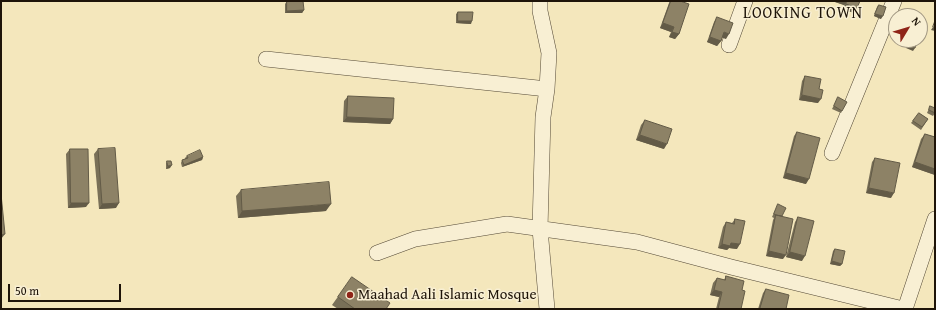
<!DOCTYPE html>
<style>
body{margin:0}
#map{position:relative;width:936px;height:310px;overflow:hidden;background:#f4e7bc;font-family:"Gentium Book Plus",serif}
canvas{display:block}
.frame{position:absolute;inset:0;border:2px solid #1e1409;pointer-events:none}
.north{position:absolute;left:888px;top:8px;width:40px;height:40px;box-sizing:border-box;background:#f8efd3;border:1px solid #a19782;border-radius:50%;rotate:52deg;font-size:11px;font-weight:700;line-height:16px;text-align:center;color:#1e1409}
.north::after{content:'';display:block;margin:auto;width:14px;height:18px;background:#8f2418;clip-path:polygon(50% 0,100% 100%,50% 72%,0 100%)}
.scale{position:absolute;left:8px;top:284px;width:113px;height:18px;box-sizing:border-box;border:2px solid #1e1409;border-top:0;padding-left:5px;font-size:12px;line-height:14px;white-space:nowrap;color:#1e1409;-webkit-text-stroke:3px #f8efd3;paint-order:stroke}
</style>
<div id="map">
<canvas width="936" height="310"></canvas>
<div class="frame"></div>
<div class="north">N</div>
<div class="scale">50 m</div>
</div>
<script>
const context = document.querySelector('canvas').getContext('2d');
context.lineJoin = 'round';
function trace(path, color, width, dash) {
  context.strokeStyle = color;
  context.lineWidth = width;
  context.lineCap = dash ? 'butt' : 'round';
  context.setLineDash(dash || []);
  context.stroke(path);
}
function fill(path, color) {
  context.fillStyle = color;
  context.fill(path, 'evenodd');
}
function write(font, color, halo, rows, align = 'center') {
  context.font = font + ' "Gentium Book Plus",serif';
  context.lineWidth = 3;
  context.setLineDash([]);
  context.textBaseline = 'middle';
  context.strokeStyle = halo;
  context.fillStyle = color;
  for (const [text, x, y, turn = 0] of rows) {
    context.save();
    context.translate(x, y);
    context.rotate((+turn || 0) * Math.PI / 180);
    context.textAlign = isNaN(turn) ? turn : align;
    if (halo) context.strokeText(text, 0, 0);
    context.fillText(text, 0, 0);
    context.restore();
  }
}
const minor = new Path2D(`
 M540,1V11L549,53L547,89L543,117L540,229L547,309
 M729,45L745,1
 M266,59L547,89
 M832,153L894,1
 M377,253L415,239L507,224L637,242L731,267L903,309
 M905,309L935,219`);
trace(minor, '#544936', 16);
trace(minor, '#f8efd3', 15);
fill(new Path2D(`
 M287,1L304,10L302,13H285V4Z
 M670,1H680L679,34L675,39L669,37L671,32L660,28L669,3Z
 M835,1H860L857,8L854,13L843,9L844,5L835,2Z
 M879,5L881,19L874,16L877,7Z
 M458,12L471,24L456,23V14Z
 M717,17L726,39L722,37L721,41L717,46L707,42L714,22Z
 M805,76L819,89L818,103L799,100L802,81Z
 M348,96L393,119L390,124L343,122L344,101Z
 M838,97L842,111L841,113L832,109Z
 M930,106L935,113L933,116L927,113Z
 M919,113L928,119L921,130L911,123Z
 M645,120L664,149L636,140L641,125Z
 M797,132L806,184L783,178L794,136Z
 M925,134L935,137V175L912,167L921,139Z
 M70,149L86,207L68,208L66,154Z
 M98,149L116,208L99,209L94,154Z
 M187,156L203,157L202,160L182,167L181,163L182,160L185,159V158Z
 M875,158L891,198L866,193L872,162Z
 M167,161L170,168L166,169V163Z
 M241,190L326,211L238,218L236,196Z
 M778,204L782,216L783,259L766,256L773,220L774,218L772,217Z
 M798,217L802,261L786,257L795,222Z
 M735,219L737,249L729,248L727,250L718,248L723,227L726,222L732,223Z
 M835,249L842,264L840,266L830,264L833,251Z
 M726,276L742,290L741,309H716L719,297L710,295L713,283L717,278L724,280Z
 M352,277L386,309H338L332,305Z
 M766,289L786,309H758L763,293Z`), '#797058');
fill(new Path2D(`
 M835,1H847L844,5L835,2Z
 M846,4L857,8L854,13L843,9Z
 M304,10L302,13H285L287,11Z
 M875,14L883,16L881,19L874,16Z
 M458,21H472L471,24L456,23Z
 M663,23L674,27L671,32L660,28Z
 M933,27L935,28V31L931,30Z
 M672,32L679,34L675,39L669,37Z
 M724,32L729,34L726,39L721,37Z
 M710,37L721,41L717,46L707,42Z
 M908,46L915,48L913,51L906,48Z
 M802,95L821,99L818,103L799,100Z
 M347,117L393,119L390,124L343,122Z
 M640,135L667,144L664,149L636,140Z
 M203,157L202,160L182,167L184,165Z
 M915,162L935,169V175L912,167Z
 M172,165L170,168L166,169L168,166Z
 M786,173L809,179L806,184L783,178Z
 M869,188L894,193L891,198L866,193Z
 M71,203H89L86,207L68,208Z
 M119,203L116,208L99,209L102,204Z
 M331,204L326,211L238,218L242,211Z
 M5,234L1,239V235Z
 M731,243L740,244L737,249L729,248L727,250L718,248L722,244Z
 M769,251L786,255L783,259L766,256Z
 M790,252L805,256L802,261L786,257Z
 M832,261L842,264L840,266L830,264Z
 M714,290L722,292L719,297L710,295Z`), '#635b47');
const building = new Path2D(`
 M287,1H303L304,10L287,11Z
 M671,1H680L689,4L679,34L672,32L674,27L663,23Z
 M847,1H860L857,8L846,4Z
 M879,5L886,7L883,16L875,14Z
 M458,12H473L472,21H458Z
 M717,17L733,23L729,34L724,32L721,41L710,37Z
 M935,21V28L933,27Z
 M910,40H918L915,48L908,46Z
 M805,76L821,79L819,89L823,90L821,99L802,95Z
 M348,96L394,98L393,119L347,117Z
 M838,97L847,102L842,111L834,106Z
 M930,106L935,108V113L929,110Z
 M919,113L928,119L922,127L913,121Z
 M645,120L672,129L667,144L640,135Z
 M797,132L820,138L809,179L786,173Z
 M925,134L935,137V169L915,162Z
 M115,148L119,203L102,204L98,149Z
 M70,149H88L89,203H71Z
 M200,150L203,157L184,165L182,160L188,158L187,156Z
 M875,158L900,163L894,193L869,188Z
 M167,161H171L172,165L168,166Z
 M329,182L331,204L242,211L241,190Z
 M1,194L5,234L1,235Z
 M778,204L786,208L782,216L776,215L774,214Z
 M776,215L793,219L786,255L769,251Z
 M798,217L814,221L805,256L790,252Z
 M735,219L745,221L740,244L731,243L730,246L722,244L726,222L734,224Z
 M835,249L845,251L842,264L832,261Z
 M726,276L744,281L742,290L745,291L741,309H718L722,292L714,290L717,278L725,280Z
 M352,277L390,303L386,309H355L338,297Z
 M766,289L789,295L786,309H760Z`);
fill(building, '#8d8266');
trace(building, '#635b47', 1);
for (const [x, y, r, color] of [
 [350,295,4,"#8f2418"]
]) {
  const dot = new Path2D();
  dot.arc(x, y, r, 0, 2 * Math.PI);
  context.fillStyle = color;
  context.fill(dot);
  trace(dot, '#f8efd3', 1.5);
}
write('15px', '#1e1409', '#f8efd3', [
 ["Maahad Aali Islamic Mosque",358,295]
], 'left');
context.letterSpacing = '1px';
write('16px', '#1e1409', '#f8efd3', [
 ["LOOKING TOWN",803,14]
]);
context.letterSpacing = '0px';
</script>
